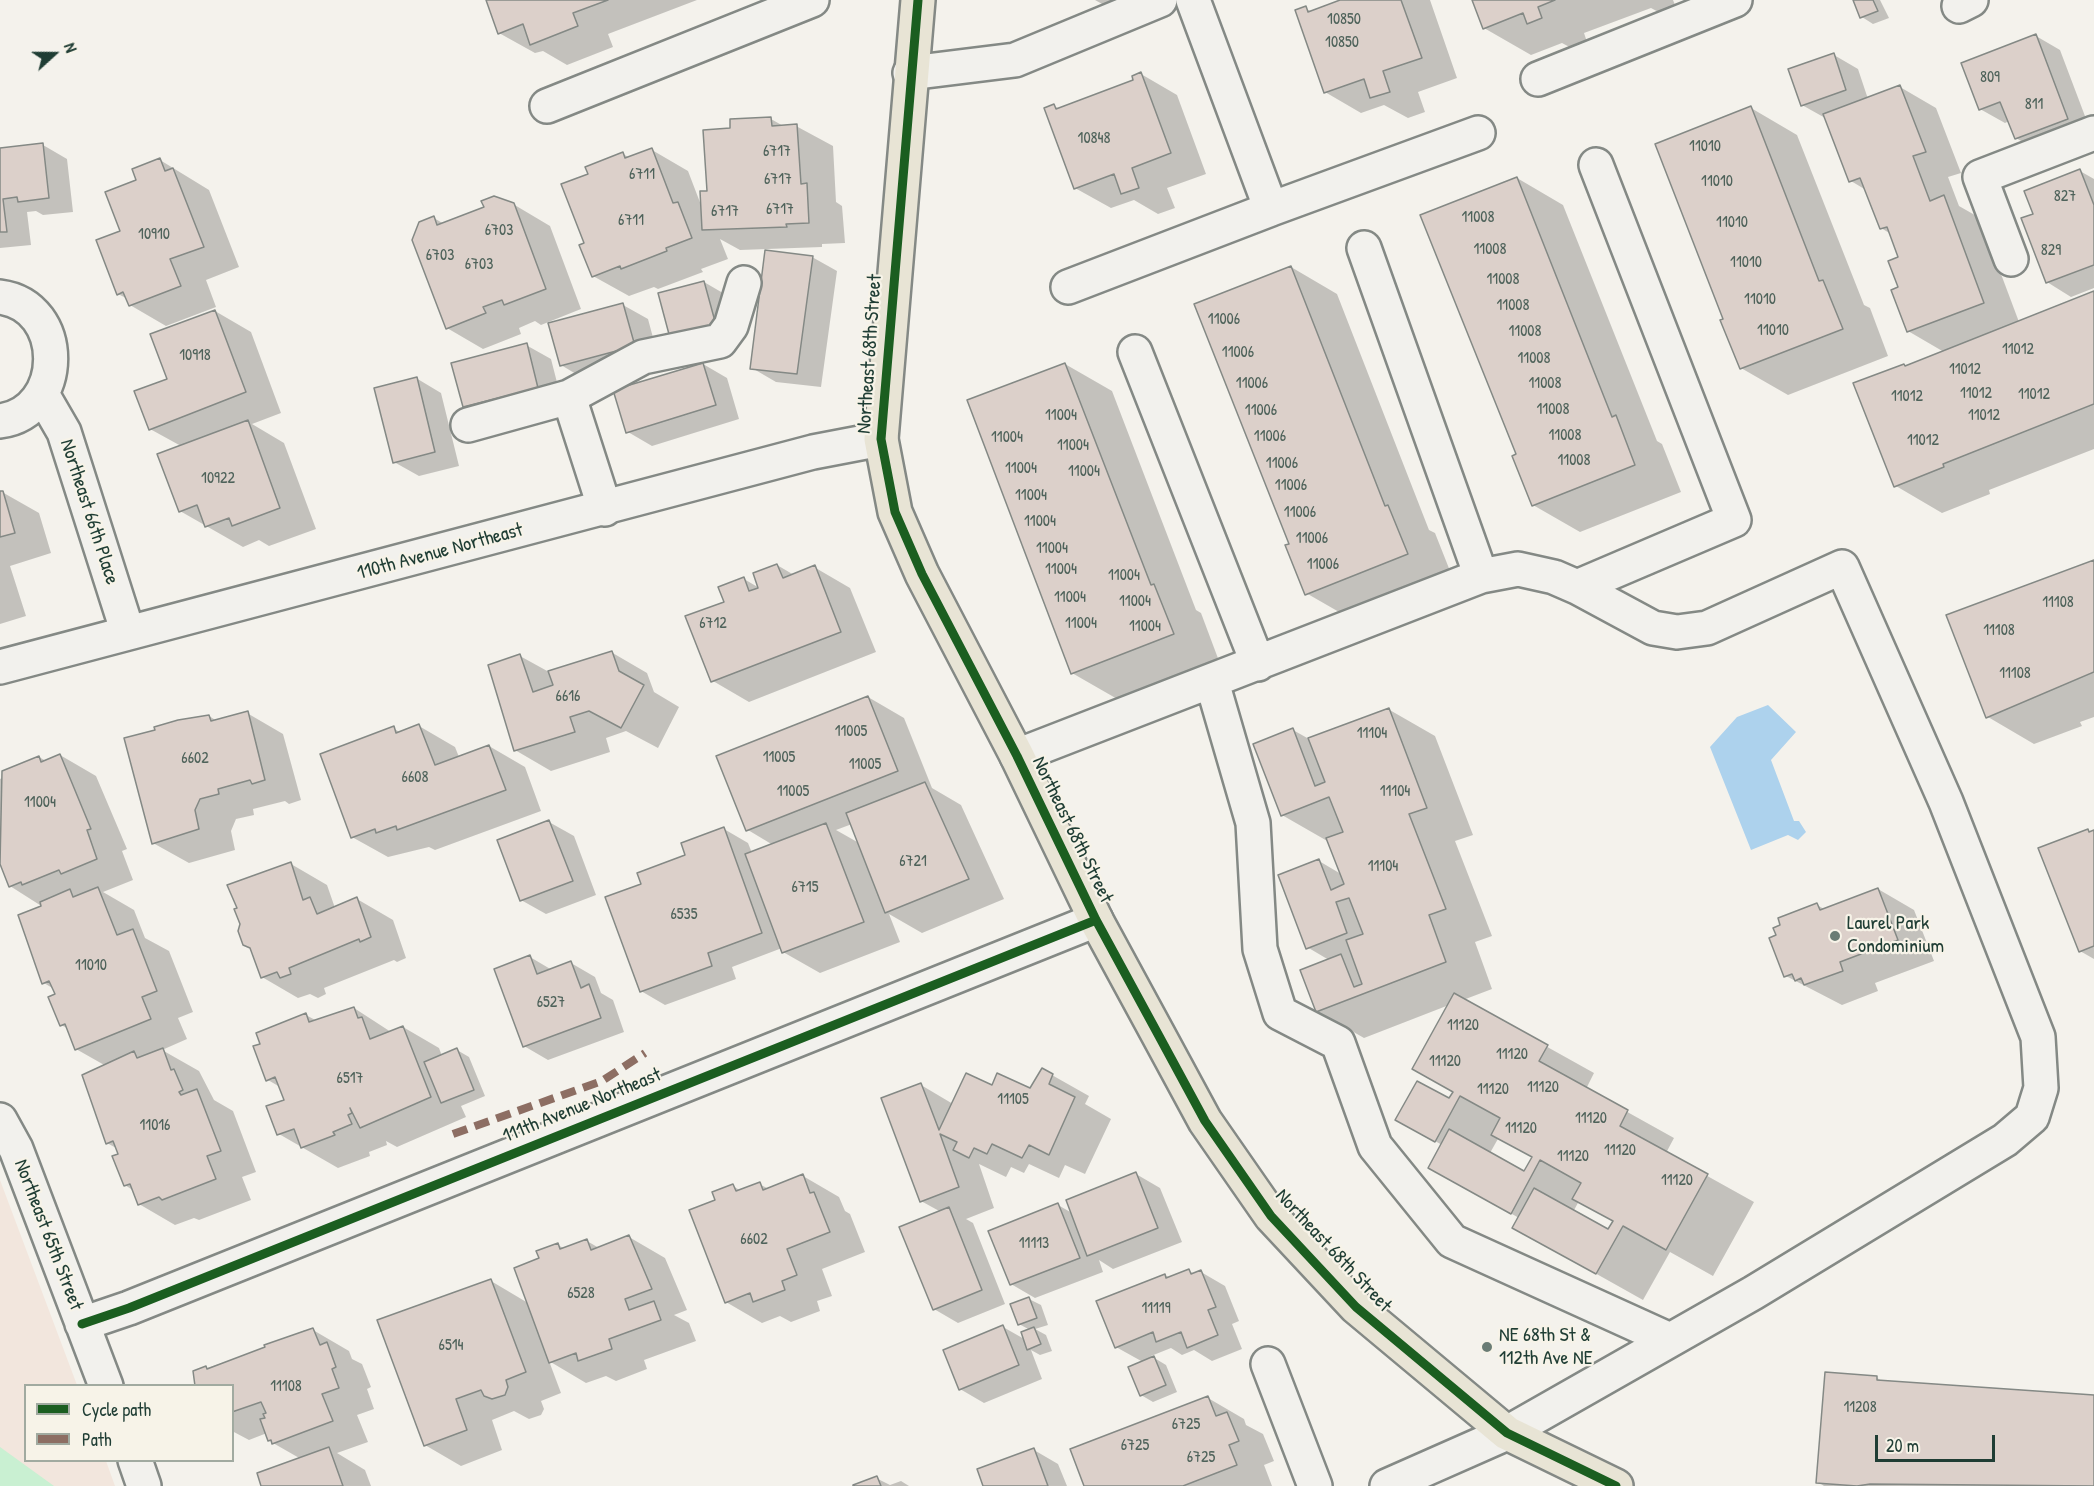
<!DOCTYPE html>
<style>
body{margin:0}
#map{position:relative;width:2094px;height:1486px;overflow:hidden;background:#f4f2ec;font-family:"Patrick Hand",sans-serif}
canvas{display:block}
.legend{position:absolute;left:24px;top:1384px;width:210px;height:78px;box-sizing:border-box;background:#f7f3e8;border:2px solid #a1aaa0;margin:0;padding:8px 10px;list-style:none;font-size:18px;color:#1f3d34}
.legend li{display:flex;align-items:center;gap:12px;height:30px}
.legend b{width:30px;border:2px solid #a1aaa0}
.north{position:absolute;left:24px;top:24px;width:60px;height:60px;-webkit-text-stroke:4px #f7f3e8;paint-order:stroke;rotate:69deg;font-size:16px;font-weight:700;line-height:24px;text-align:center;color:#1f3d34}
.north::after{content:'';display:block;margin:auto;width:21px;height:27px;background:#1f3d34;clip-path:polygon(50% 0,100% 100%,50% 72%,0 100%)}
.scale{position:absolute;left:1875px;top:1435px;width:120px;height:27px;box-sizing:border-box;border:3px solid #1f3d34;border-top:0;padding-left:8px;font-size:18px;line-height:21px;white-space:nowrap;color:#1f3d34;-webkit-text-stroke:4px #f7f3e8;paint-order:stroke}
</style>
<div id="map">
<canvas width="2094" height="1486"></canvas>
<ul class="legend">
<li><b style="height:8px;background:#1b5e20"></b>Cycle path</li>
<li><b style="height:8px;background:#8d6e63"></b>Path</li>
</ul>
<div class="north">N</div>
<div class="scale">20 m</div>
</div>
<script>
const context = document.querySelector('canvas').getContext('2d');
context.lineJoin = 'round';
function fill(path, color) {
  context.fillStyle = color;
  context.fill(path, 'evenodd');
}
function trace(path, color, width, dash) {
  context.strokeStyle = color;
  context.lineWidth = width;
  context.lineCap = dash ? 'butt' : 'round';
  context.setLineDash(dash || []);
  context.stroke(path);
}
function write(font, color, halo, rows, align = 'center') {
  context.font = font + ' "Patrick Hand",sans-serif';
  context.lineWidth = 4.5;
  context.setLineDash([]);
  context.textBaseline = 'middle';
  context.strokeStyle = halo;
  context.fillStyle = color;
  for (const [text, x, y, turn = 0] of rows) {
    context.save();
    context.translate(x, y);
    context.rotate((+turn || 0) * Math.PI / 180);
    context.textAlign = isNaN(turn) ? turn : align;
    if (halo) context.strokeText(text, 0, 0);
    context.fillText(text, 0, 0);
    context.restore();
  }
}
fill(new Path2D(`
 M0,1180L77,1385L26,1386V1460L106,1461L115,1486H0Z`), '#f2e6dd');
fill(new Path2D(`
 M0,1447L54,1486H0Z`), '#c9f0d2');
fill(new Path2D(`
 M1768,705L1796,732L1771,760L1794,821H1799L1806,832L1798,840L1788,835L1751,850L1710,747L1737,717Z`), '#add2ed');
fill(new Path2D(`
 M487,0H697L608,34L613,47L567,65L543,51L535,53L499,33Z
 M1095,0H1157L1120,14Z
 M1345,0H1430L1457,78L1418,92L1425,112L1408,118L1384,105L1361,113L1325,92L1305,8L1312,12Z
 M1473,0H1673L1677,10L1664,15L1651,8L1584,33L1588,45L1575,50L1562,43L1531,55L1484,28Z
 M1855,0H1880L1889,18L1873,24L1862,17Z
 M2036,36L2060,50L2091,132L2040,152L2016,138L2009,121L2005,123L1980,109Z
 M1834,55L1858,69L1868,99L1900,87L1936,108L1961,173L1948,177L1959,206L1980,218L2019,322L2094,293V449L1989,490L1990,494L1942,513L1896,486L1904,365L1907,367L1944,352L1908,331L1900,288V258L1891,234L1881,228L1866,190L1851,181L1827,119L1802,105Z
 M1141,74L1177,95L1206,174L1167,188L1175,208L1158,214L1134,200L1111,208L1075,188L1054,106L1060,109L1135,81Z
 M1751,108L1797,135L1864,305L1870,308L1888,356L1788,395L1741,368L1725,319Z
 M771,119L785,127L796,126L833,146L836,202L842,206L845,243L822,244V247L740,250L720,239L728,259L701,269L703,272L658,289L654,287L629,296L593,276L586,244L590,175L623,154L630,158L652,150L688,171L701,205L709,192L732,129Z
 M43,145L67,159L73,212L43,215L36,211L27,212L31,245L0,248V150Z
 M160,160L209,190L239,267L206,280L216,307L166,326L130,305L128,299L118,294L122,231L138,181Z
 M2080,171L2094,179V288L2071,297L2047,282L2035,214Z
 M1517,178L1563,205L1657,441L1662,444L1681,492L1580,532L1533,505L1518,455Z
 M513,204L550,226L581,309L541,325L535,321L519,328L521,334L483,349L447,328L434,218L444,224L486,208Z
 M812,257L837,271L821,387L776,382L752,368Z
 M1291,267L1337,294L1429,530L1435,533L1454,581L1353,620L1306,593L1290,545Z
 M704,282L728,296L739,339L660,294Z
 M623,305L648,319L659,360L586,380L561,365Z
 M215,311L251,332L281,413L252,424L284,443L316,529L269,546L259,540L243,547L180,511L181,446L150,429L169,380Z
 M526,345L551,359L562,402L488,420L464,406Z
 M703,364L727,378L739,419L652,446L628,432Z
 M1065,364L1112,391L1196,610L1201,613L1219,661L1119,700L1072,673Z
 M416,378L441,393L459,466L419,476L394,462Z
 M2,492L39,513L51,553L10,566L26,616L0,624V493Z
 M2094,561V717L2080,722L2082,726L2034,744L1988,717Z
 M777,565L794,575L814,567L850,588L876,652L749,702L713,681L726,603L744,579L761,589Z
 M611,652L647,673L654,692L679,707L658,748L626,731L606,738L610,752L551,771L515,750L520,656L549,672Z
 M868,697L904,718L932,788L961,805L1004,899L922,933L889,914L900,942L820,973L783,952L782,948L732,967L736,979L665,1005L641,991L643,885L724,829L748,843L752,853L773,845L748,830ZM852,824L859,843L836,830Z
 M1388,709L1435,736L1473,835L1455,841L1492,936L1475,942L1492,989L1463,1000L1594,1073L1586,1089L1674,1138L1666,1153L1754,1202L1713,1276L1670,1252L1643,1300L1561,1254L1519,1218L1477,1194L1442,1145L1397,1119L1449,1100L1454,1092L1449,1005L1364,1038L1317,1011L1329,960L1307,947L1319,861L1341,874L1329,842L1282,815L1293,730L1309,739ZM1499,1137L1533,1157L1525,1173L1490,1153ZM1579,1201L1615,1222L1609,1231L1573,1212Z
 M247,713L283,734L301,800L289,804L285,801L253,809L254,815L236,819L231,831L235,850L189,863L153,843L126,739L178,722L209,716L217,721Z
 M419,726L455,747L459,757L489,746L525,767L541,811L435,850L429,847L388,857L352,837L393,728L401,733Z
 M60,755L96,776L127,849L122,851L133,880L103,892L134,910L145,938L169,951L193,1012L178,1018L187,1039L162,1050L199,1071L214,1100L233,1111L256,1172L242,1177L251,1200L199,1220L194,1218L175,1225L139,1204L134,1191L125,1185L118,1149L107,1143L106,1066L76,1049L69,1029L61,1025L57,995L54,989L44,983L43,907L10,886L0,864V779L39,757L46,761Z
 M549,822L574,836L596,895L546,914L521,900Z
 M2088,831L2094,832V959L2080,951Z
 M291,864L327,885L335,908L357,899L393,920L406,958L397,962L394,960L324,988L326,994L318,998L310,994L298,998L262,977Z
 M1878,889L1914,910L1934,961L1875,983L1878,991L1842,1005L1786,976L1778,936L1817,905L1824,909Z
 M530,957L552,970L571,963L595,977L601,993L613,1000L624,1032L548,1060L524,1046Z
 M354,1008L391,1032L403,1027L439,1048L442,1056L457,1050L469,1057L485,1096L461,1106L466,1117L397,1147L386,1141L387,1145L369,1152L370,1156L338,1168L279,1134L286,1100L280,1087L268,1080L306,1015L317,1021Z
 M1043,1070L1089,1096L1085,1104L1111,1119L1085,1174L1065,1165L1059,1178L1029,1164L1024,1173L1011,1167L1006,1177L979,1164L994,1208L966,1219L973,1223L1005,1304L958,1323L934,1309L941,1212L921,1201V1085L953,1104L992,1087L1030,1090Z
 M1136,1174L1160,1188L1182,1242L1113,1269L1099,1260L1103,1272L1035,1298L1011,1284L1058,1205L1072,1213Z
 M803,1176L839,1197L845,1211L850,1214L865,1252L822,1269L832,1296L817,1301L820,1311L791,1322L780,1316L762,1323L726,1302L716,1201L733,1186L741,1191L759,1184L769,1189Z
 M629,1237L665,1258L687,1310L674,1315L689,1323L696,1341L644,1360L647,1369L616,1381L606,1376L586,1383L549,1361L561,1393L541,1401L544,1409L541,1415L529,1419L514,1411L492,1420L502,1450L461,1466L425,1445L491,1281L528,1303L541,1259L558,1245L565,1249L587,1241L599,1248Z
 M1189,1271L1195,1274L1201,1272L1225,1286L1239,1321L1232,1324L1242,1349L1212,1361L1194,1350L1182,1355L1171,1348L1151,1356L1166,1365L1177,1392L1153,1402L1141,1395L1143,1362L1116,1347L1165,1275L1170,1278Z
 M1029,1299L1041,1305L1048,1325L1035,1329L1046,1335L1052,1351L1040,1355L1031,1350L1042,1379L984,1403L960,1389L1003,1327L1026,1340L1030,1330L1019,1324Z
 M305,1330H313L349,1351L352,1359L362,1364L371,1387L367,1389L374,1409L357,1415L368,1442L337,1453L365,1470L371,1486H263L301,1459L273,1443L267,1433L249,1440L232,1431V1386L195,1372L267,1348L266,1346Z
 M1877,1378L1884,1382L2094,1397V1486H1824L1818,1482Z
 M1208,1398L1244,1419L1246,1425L1263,1434L1274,1461L1264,1465L1272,1486H1085Z
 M1034,1450L1058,1464L1067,1486H985Z
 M876,1478L890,1485L901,1481L909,1486H855Z`), '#0003');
const building = new Path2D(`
 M486,0H608L573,13L578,26L530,45L523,24L498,34Z
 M1340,0H1401L1422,58L1383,71L1390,92L1370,98L1364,79L1324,93L1295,10L1306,6L1308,12Z
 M1472,0H1555L1538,7L1542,18L1527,24L1523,13L1483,29Z
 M1853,0H1873L1878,11L1860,18Z
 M2036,34L2068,119L2015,139L2000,102L1979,110L1961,63Z
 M1834,53L1846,90L1801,106L1788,69Z
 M1141,72L1171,153L1132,168L1139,188L1121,194L1114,174L1074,189L1044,108L1054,104L1056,109L1133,80L1132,76Z
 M1900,85L1926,152L1913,156L1930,201L1944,195L1984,303L1907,332L1891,290L1898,287L1888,261L1898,257L1887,227L1880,229L1860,178L1849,182L1823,114Z
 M1751,106L1819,281L1823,280L1843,329L1740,369L1720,320L1723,319L1655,144Z
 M771,117L772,126L797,124L801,184L807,183L809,223L786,224L787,227L702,230L700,191H707L703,130L730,128V119Z
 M43,143L49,198L18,202L17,197L3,199L7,232H0V148Z
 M652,148L673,203L678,202L692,238L666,248L667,251L621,269L620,266L592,277L579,245L584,243L561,184L588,174L585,167L623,152L625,158Z
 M160,158L165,171L173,168L204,247L170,259L181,286L129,306L123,292L117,295L96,240L120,231L105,192L136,180L132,169Z
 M2080,169L2094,205V265L2046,283L2021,218L2033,214L2024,191Z
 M1517,177L1612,417L1616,415L1635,465L1532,506L1512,456L1516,454L1420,215Z
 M494,196L514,203L546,289L504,305L502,300L483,307L486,313L446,329L412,240L419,222L434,216L437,225L484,207L481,201Z
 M765,250L813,256L797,374L750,369Z
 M1291,266L1385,506L1388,505L1408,554L1305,595L1285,545L1289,544L1194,304Z
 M704,281L716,325L670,338L658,293Z
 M2094,291V404L1943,464L1944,467L1894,487L1853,383L1904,364L1905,366Z
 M623,303L635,346L560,366L548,323Z
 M215,310L246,392L149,430L134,391L167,379L150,334Z
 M527,343L538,388L463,407L451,363Z
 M703,363L716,405L626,433L613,390Z
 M1065,363L1151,585L1154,584L1174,634L1071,674L967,400Z
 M417,377L435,452L393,463L374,388Z
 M248,420L280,508L232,526L229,518L205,527L197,505L179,512L157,454Z
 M0,491H3L15,533L0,537Z
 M2094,560V672L1986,718L1946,615Z
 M777,564L783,578L815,565L841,632L711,682L685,616L724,602L718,587L744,577L749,591L758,588L753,573Z
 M612,651L619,671L644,685L621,728L589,711L570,717L575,732L514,751L488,665L520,654L533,692L553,685L548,671Z
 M868,696L898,771L746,831L716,756Z
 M1389,708L1427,808L1409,814L1446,909L1429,915L1446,962L1316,1012L1300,970L1341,954L1354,987L1362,984L1346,940L1363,934L1349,898L1336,902L1347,933L1306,949L1278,875L1319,859L1331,890L1344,884L1326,838L1343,832L1329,797L1281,816L1253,744L1293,728L1315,786L1325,782L1308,738Z
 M248,711L265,780L252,784L250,780L218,789L219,794L200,799L195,810L199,829L152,844L124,738L155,730L154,727L178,720L209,715L211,721Z
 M419,724L435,765L489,745L506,790L397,830L396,826L376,833L375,829L351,838L320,754L394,726L396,733Z
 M60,754L91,829L87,830L97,859L61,874L59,870L22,885L21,882L9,887L0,864L2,771L39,756L41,762Z
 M925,782L969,879L885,913L846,813Z
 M549,820L573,881L520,901L497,840Z
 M826,823L864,922L782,953L745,854Z
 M724,827L762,933L708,953L712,966L640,992L605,897L641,884L637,873L685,855L681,843Z
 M2088,829L2089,832L2094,830V946L2079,952L2038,848Z
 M291,862L303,900L310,897L317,914L357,897L371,937L360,942L359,939L289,968L291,974L280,978L277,972L261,978L250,948L243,945L238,931L240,924L234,909L237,908L227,885Z
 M98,887L117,935L133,929L157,991L142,997L151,1019L75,1050L65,1024L60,1026L48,997L55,994L49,981L42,984L18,915L41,906L40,902L70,889L73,897Z
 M1878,888L1898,940L1840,962L1843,971L1804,985L1801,978L1795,981L1792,974L1784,977L1769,938L1776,935L1773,928L1780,925L1778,918L1817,903L1820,910Z
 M530,955L537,974L571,961L581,988L589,984L601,1018L523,1047L494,969Z
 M1454,993L1548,1045L1539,1061L1628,1110L1620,1126L1708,1174L1666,1250L1623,1226L1596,1274L1512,1228L1534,1188L1608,1229L1613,1221L1572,1199L1581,1183L1540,1160L1511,1214L1428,1168L1449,1129L1524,1171L1532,1157L1491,1135L1500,1118L1460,1096L1435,1142L1395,1120L1417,1081L1449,1098L1453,1092L1412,1069Z
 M354,1007L358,1018L362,1017L370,1039L403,1026L431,1097L360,1128L350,1108L352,1113L348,1115L352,1124L333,1132L335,1135L301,1148L294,1129L277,1135L266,1106L284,1100L275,1077L266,1081L253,1046L260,1044L256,1033L306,1013L309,1022Z
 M163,1048L171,1070L174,1069L183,1090L179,1092L181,1095L197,1089L221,1151L207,1156L216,1179L162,1200L159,1197L138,1205L130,1184L124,1186L112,1156L118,1154L113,1141L106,1144L82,1075L134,1051L137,1058Z
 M457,1048L474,1090L441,1103L424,1062Z
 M1042,1068L1053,1074L1049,1084L1075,1097L1049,1155L1029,1145L1022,1158L992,1144L987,1154L974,1148L969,1158L953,1150L957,1142L940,1134L959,1187L920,1202L881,1098L921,1083L939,1130L966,1073L992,1085L997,1073L1030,1088Z
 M1136,1172L1158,1228L1087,1256L1066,1200Z
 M803,1174L810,1193L814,1192L830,1232L787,1249L797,1275L782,1281L785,1290L753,1302L750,1293L725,1303L689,1210L715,1200L712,1192L733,1184L736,1191L760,1182L763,1190Z
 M1058,1203L1080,1258L1010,1285L988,1231Z
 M949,1207L982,1290L933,1310L899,1227Z
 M629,1235L652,1289L625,1299L629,1310L654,1301L661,1320L609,1339L612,1349L578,1361L576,1353L549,1363L514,1268L539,1258L536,1251L558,1243L560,1249L587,1239L591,1250Z
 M1189,1269L1191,1274L1201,1270L1216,1307L1208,1310L1218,1335L1187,1348L1181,1332L1156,1342L1153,1332L1115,1348L1096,1301L1165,1274L1166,1278Z
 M491,1279L526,1372L506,1380L508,1387L505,1395L492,1399L484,1396L481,1390L456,1399L467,1430L424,1446L377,1320Z
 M1029,1297L1037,1318L1018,1325L1010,1304Z
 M1003,1325L1019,1365L959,1390L943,1350Z
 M1034,1327L1041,1344L1027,1350L1021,1332Z
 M313,1328L320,1345L327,1342L336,1367L332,1369L339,1388L322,1394L333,1421L272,1444L271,1440L268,1441L260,1419L265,1418L263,1414L266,1413L261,1402L232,1412V1386H195L193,1371L206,1366L207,1369L265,1347L264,1345Z
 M1154,1356L1166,1385L1140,1396L1128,1367Z
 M1825,1372L1877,1376V1380L2094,1395V1486L1870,1484L1857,1486L1816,1483Z
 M1208,1396L1216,1416L1227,1412L1239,1441L1229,1445L1237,1465L1183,1486H1084L1070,1449Z
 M329,1447L343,1486H261L257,1473Z
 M1034,1448L1048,1486H983L977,1469Z
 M877,1476L881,1486H853V1485Z`);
fill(building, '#dcd0ca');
trace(building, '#848985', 1.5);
const minor = new Path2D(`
 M1193,0L1271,209L1478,133
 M1959,6L1971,0
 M910,73L1015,60L1160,0
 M1538,79L1735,0
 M547,106L812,0
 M1364,248L1481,576
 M2011,259L1980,177L2094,133
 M1068,287L1271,209
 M0,297C68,306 67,412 0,421
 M1135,352L1258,664
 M42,394L64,432L128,633
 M468,425L569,397
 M605,509L569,397L643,357L720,341L731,326L744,283
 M1577,587L1734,520L1596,165
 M0,667L813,452L881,439
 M1212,682L1253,823L1260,949L1280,1013L1338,1043L1375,1146L1452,1241L1670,1340
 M1017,756L1481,576L1518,569L1554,577L1577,587L1653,628L1677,632L1707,628L1842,567L1946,802L2038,1037L2041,1088L2032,1117L2005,1140L1753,1293L1507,1433L1387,1486
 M0,1120L16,1149L106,1386
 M82,1324L129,1308L1096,920
 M1268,1364L1315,1486
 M135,1460L144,1486`);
const major = new Path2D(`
 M918,0L881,439L895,512L922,574L1017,756L1096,920L1159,1036L1205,1121L1271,1216L1356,1307L1507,1433L1616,1486`);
trace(minor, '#848985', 38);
trace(major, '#848985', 38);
trace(minor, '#f2f1ed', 33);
trace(major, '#e8e4d5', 33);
trace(new Path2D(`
 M453,1134L602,1081L645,1053`), '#8d6e63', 8, [15, 8]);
trace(new Path2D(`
 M918,0L881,439L895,512L922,574L1017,756L1096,920L1159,1036L1205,1121L1271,1216L1356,1307L1507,1433L1616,1486
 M82,1324L129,1308L1096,920`), '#1b5e20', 9);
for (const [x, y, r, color] of [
 [1835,936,6,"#6a7c74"],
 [1487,1347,6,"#6a7c74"]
]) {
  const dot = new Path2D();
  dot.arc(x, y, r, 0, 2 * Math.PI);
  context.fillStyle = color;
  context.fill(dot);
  trace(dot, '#f7f3e8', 2);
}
write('16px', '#4e625a', null, [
 ["10850",1344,20],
 ["10850",1342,43],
 ["809",1990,78],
 ["811",2034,105],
 ["10848",1094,139],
 ["11010",1705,147],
 ["6717",777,152],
 ["6711",642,175],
 ["6717",778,180],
 ["11010",1717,182],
 ["827",2065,197],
 ["6717",780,210],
 ["6717",725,212],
 ["11008",1478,218],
 ["6711",631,221],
 ["11010",1732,223],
 ["6703",499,231],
 ["10910",154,235],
 ["11008",1490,250],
 ["829",2051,251],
 ["6703",440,256],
 ["11010",1746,263],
 ["6703",479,265],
 ["11008",1503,280],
 ["11010",1760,300],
 ["11008",1513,306],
 ["11006",1224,320],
 ["11010",1773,331],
 ["11008",1525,332],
 ["11012",2018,350],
 ["11006",1238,353],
 ["10918",195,356],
 ["11008",1534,359],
 ["11012",1965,370],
 ["11006",1252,384],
 ["11008",1545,384],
 ["11012",1976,394],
 ["11012",2034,395],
 ["11012",1907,397],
 ["11008",1553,410],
 ["11006",1261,411],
 ["11004",1061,416],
 ["11012",1984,416],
 ["11008",1565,436],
 ["11006",1270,437],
 ["11004",1007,438],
 ["11012",1923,441],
 ["11004",1073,446],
 ["11008",1574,461],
 ["11006",1282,464],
 ["11004",1021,469],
 ["11004",1084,472],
 ["10922",218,479],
 ["11006",1291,486],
 ["11004",1031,496],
 ["11006",1300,513],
 ["11004",1040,522],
 ["11006",1312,539],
 ["11004",1052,549],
 ["11006",1323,565],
 ["11004",1061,570],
 ["11004",1124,576],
 ["11004",1070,598],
 ["11004",1135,602],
 ["11108",2058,603],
 ["6712",713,624],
 ["11004",1081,624],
 ["11004",1145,627],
 ["11108",1999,631],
 ["11108",2015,674],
 ["6616",568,697],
 ["11005",851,732],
 ["11104",1372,734],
 ["11005",779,758],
 ["6602",195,759],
 ["11005",865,765],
 ["6608",415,778],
 ["11005",793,792],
 ["11104",1395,792],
 ["11004",40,803],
 ["6721",913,862],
 ["11104",1383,867],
 ["6715",805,888],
 ["6535",684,915],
 ["11010",91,966],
 ["6527",551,1003],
 ["11120",1463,1026],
 ["11120",1512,1055],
 ["11120",1445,1062],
 ["6517",350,1079],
 ["11120",1543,1088],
 ["11120",1493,1090],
 ["11105",1013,1100],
 ["11120",1591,1119],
 ["11016",155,1126],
 ["11120",1521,1129],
 ["11120",1620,1151],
 ["11120",1573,1157],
 ["11120",1677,1181],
 ["6602",754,1240],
 ["11113",1034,1244],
 ["6528",581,1294],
 ["11119",1156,1309],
 ["6514",451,1346],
 ["11108",286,1387],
 ["11208",1860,1408],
 ["6725",1186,1425],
 ["6725",1135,1446],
 ["6725",1201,1458]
]);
write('20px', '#1f3d34', '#f7f3e8', [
 ["Northeast 68th Street",870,354,-86],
 ["Northeast 66th Place",89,512,72],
 ["110th Avenue Northeast",440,552,-15],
 ["Northeast 68th Street",1072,830,64],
 ["111th Avenue Northeast",582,1106,-22],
 ["Northeast 65th Street",48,1235,69],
 ["Northeast 68th Street",1333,1251,47]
]);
write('20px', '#1f3d34', '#f7f3e8', [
 ["Laurel Park",1847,924],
 ["Condominium",1847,947],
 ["NE 68th St &",1499,1336],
 ["112th Ave NE",1499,1359]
], 'left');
</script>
